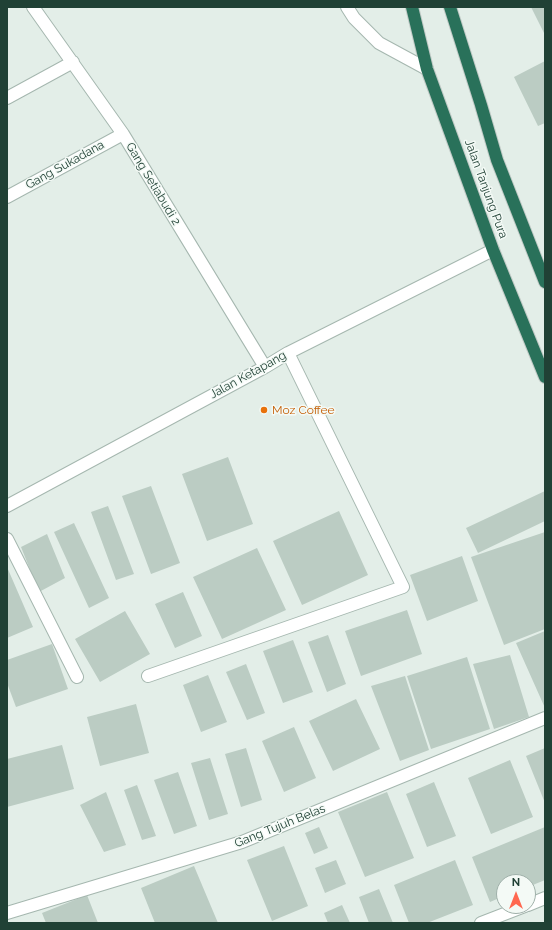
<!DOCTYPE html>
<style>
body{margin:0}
#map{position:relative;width:552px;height:930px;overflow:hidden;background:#e3eee8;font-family:Raleway,sans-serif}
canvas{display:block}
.frame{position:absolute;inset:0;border:8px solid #204135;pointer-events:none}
.north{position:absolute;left:496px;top:874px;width:40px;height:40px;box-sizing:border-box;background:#f4faf6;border:1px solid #9fb0a9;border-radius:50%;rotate:0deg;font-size:11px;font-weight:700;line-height:16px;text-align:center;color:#204135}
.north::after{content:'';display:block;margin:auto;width:14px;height:18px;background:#ff6850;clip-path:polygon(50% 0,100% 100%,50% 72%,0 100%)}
</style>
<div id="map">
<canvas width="552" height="930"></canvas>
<div class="frame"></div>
<div class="north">N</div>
</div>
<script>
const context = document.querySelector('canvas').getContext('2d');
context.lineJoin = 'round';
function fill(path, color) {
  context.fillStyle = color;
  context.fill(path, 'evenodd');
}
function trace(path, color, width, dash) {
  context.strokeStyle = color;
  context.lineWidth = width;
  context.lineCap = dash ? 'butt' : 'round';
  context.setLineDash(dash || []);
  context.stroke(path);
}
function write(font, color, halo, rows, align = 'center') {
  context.font = font + ' Raleway,sans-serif';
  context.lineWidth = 3;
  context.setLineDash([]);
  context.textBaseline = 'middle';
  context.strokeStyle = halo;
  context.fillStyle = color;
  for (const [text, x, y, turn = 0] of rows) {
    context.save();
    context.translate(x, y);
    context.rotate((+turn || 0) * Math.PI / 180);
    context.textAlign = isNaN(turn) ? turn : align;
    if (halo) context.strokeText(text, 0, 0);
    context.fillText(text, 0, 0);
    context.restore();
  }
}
fill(new Path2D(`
 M531,7H545V35Z
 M545,61V123L538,126L514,77Z
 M228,457L253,524L207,541L182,474Z
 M151,486L180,563L151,574L122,496Z
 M545,491V521L478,553L466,528Z
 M108,506L134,574L116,580L91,512Z
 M339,511L368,575L302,605L273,541Z
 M74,523L109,598L89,608L54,532Z
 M545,532V629L504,645L471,557Z
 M47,534L65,578L39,592L21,547Z
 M257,548L286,610L222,639L193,577Z
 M462,556L478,601L427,621L410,575Z
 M7,567L33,627L7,638Z
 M183,592L202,636L175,648L155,604Z
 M407,610L422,654L361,676L345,631Z
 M125,611L150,654L100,682L75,639Z
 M545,631V708L516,643Z
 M328,635L346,684L327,692L308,642Z
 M293,640L313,692L283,703L263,651Z
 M52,644L68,689L16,707L7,683V660Z
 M510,655L529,717L494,729L473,664Z
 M467,657L490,729L431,749L407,676Z
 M246,664L265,713L247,720L226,672Z
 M208,675L227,722L201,732L183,685Z
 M405,676L429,750L400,761L371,686Z
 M356,699L380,749L333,771L309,721Z
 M136,704L149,753L100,766L87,717Z
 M294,727L316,778L284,792L262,741Z
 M62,745L74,789L7,807V759Z
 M246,748L262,800L241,807L225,754Z
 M545,748V803L526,756Z
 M210,758L228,814L209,820L191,763Z
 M510,760L533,817L491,834L468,778Z
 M178,772L197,826L174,834L154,780Z
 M434,782L456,836L427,847L406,794Z
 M137,785L156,836L142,840L124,790Z
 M106,792L126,845L104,852L80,805Z
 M387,792L414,858L365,877L338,812Z
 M319,827L328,848L314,854L305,833Z
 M545,827V880L528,887V882H504V896L490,902L472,857Z
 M284,846L308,906L272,921L247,860Z
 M336,860L346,884L325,893L315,868Z
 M455,860L473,905L427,923H409L394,885Z
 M194,866L218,923H155L141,888Z
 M379,889L393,923H369L359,897Z
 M87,895L98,923H46L42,913Z
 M342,905L350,923H328L324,913Z`), '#bbccc3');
const minor = new Path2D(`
 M33,7L123,134L265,367
 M347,7L354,18L379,43L427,69
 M7,98L73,62
 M7,197L123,134
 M7,506L265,367L288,353L493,250
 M7,539L77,677
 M148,676L403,587L288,353
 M528,905L545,898
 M7,913L242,842L545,718
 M481,923L525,906`);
const highway = new Path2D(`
 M412,7L427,69L493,250L545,377
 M450,7L481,105L497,160L545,282`);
trace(minor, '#a5b7af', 14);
trace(highway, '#c1cac6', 14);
trace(minor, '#fff', 12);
trace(highway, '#29715a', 12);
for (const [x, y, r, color] of [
 [264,410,4,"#e8710a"]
]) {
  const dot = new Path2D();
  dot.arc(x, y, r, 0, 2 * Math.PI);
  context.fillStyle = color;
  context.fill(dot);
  trace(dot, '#f4faf6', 1.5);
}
write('12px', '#204135', '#f4faf6', [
 ["Gang Sukadana",65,165,-29],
 ["Gang Setiabudi 2",153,184,59],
 ["Jalan Tanjung Pura",486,189,70],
 ["Jalan Ketapang",248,375,-29],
 ["Gang Tujuh Belas",280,826,-22]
]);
write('12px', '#c56008', '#f4faf6', [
 ["Moz Coffee",272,410]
], 'left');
</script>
